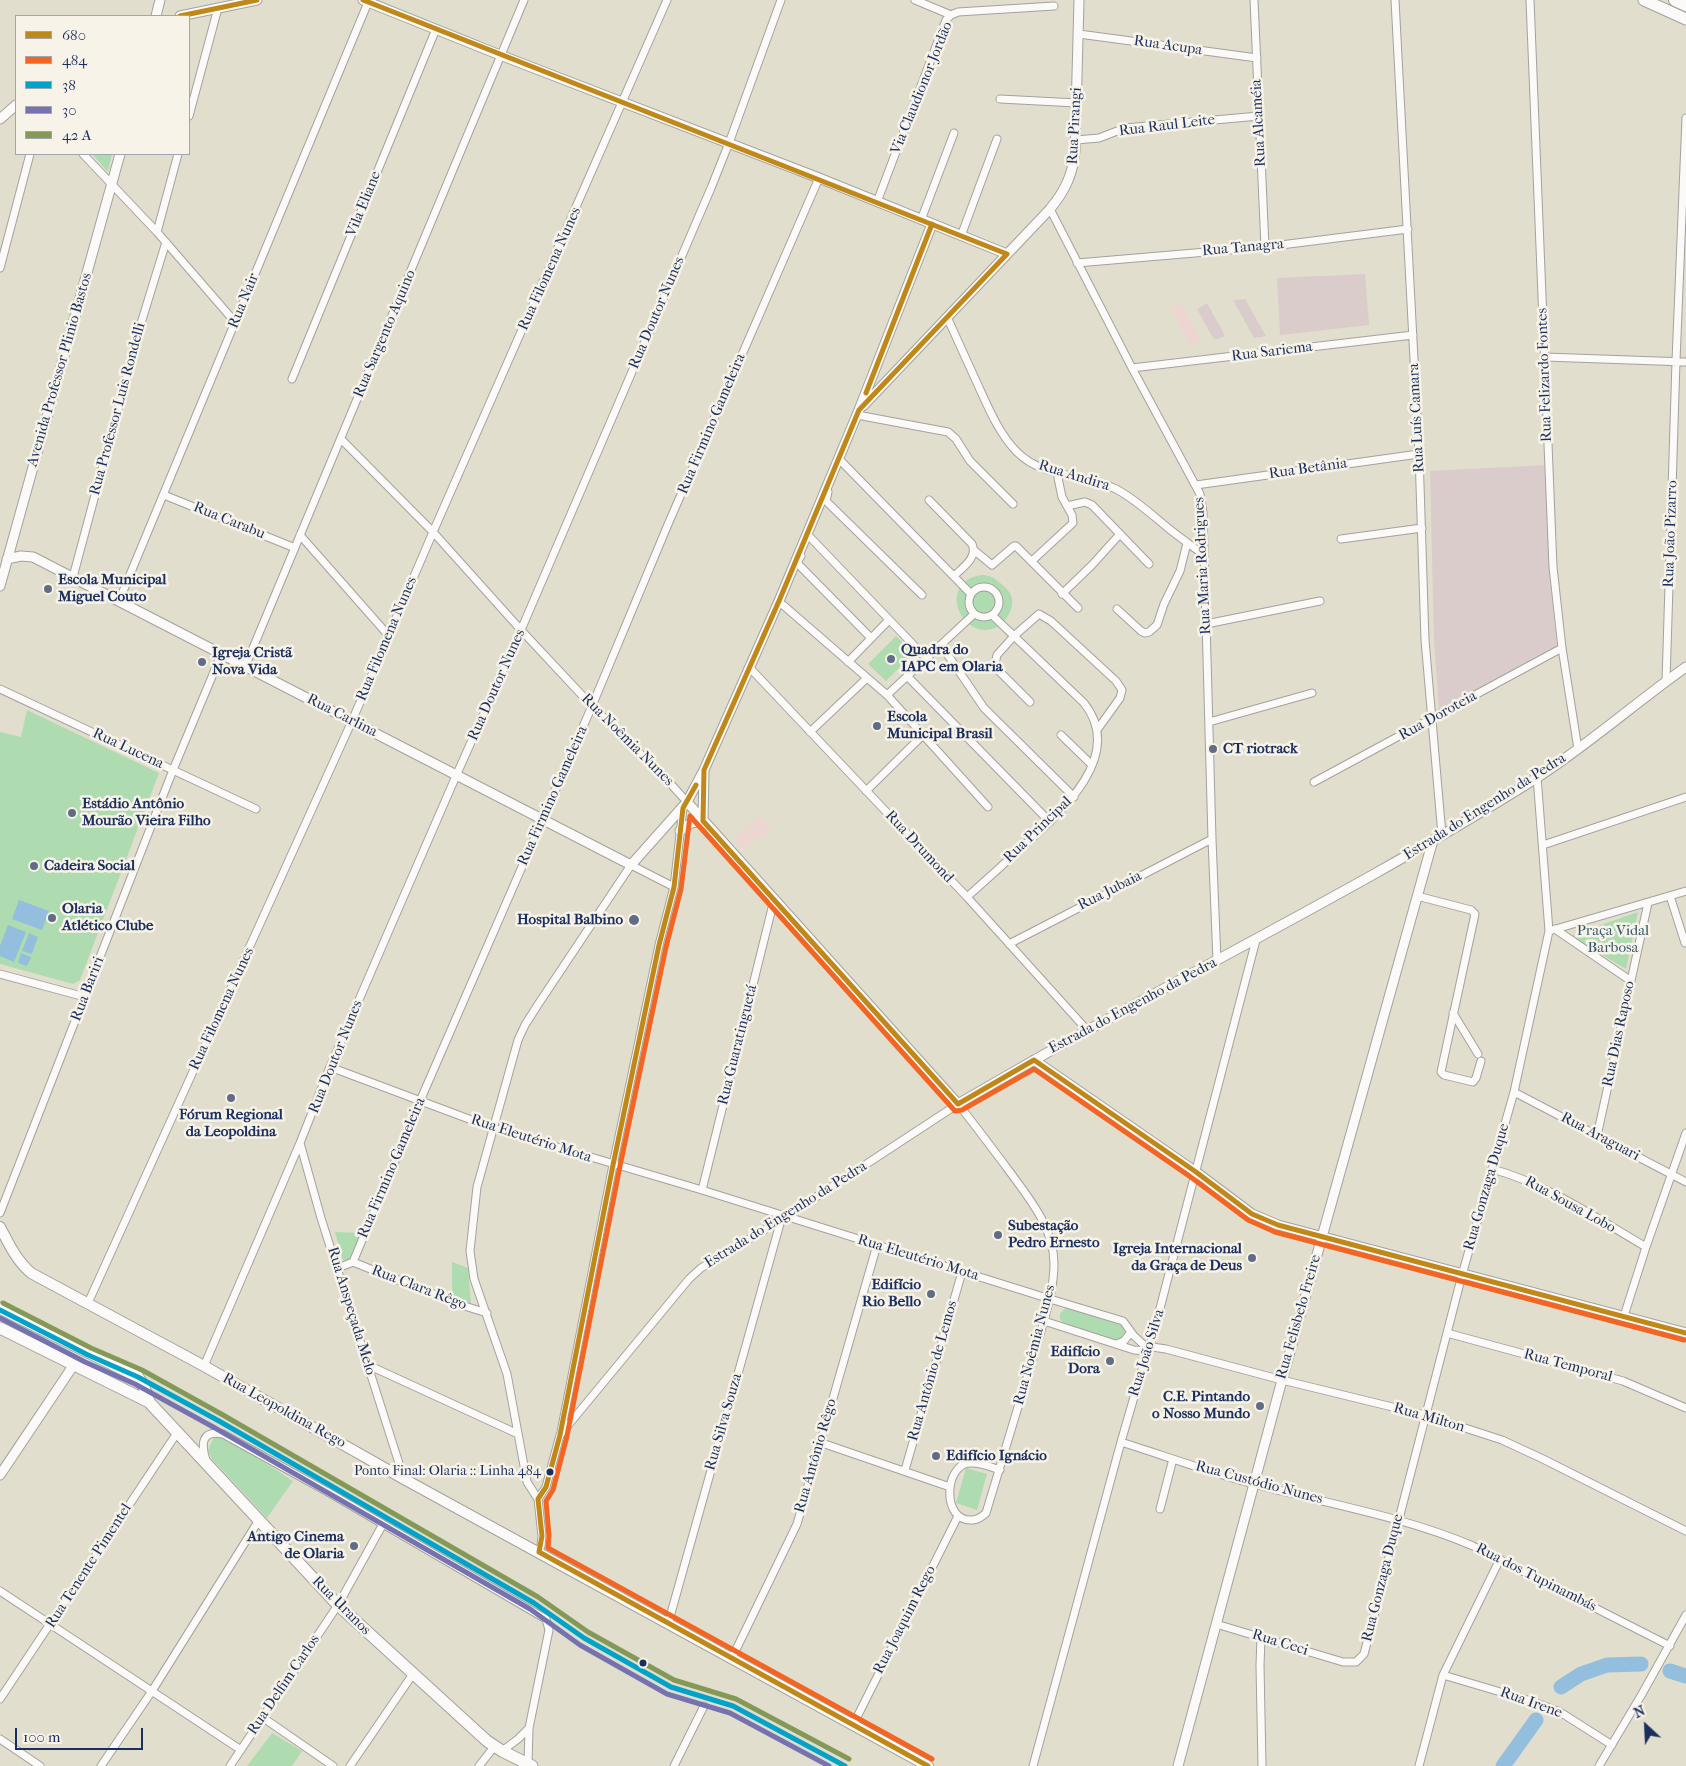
<!DOCTYPE html>
<meta charset="utf-8">
<style>
body{margin:0}
#map{position:relative;width:1686px;height:1766px;overflow:hidden;background:#e2decd;font-family:"IM FELL French Canon",serif}
canvas{display:block}
.legend{position:absolute;left:15px;top:15px;width:175px;height:140px;box-sizing:border-box;background:#f7f3e8;border:1px solid #9fa5b1;margin:0;padding:6px 9px;list-style:none;font-size:15px;color:#1b2f5e}
.legend li{display:flex;align-items:center;gap:10px;height:25px}
.legend b{width:25px;border:1px solid #9fa5b1}
.north{position:absolute;left:1621px;top:1701px;width:50px;height:50px;-webkit-text-stroke:4px #f7f3e8;paint-order:stroke;rotate:335deg;font-size:14px;font-weight:700;line-height:20px;text-align:center;color:#1b2f5e}
.north::after{content:'';display:block;margin:auto;width:18px;height:22px;background:#1b2f5e;clip-path:polygon(50% 0,100% 100%,50% 72%,0 100%)}
.scale{position:absolute;left:15px;top:1728px;width:128px;height:22px;box-sizing:border-box;border:2px solid #1b2f5e;border-top:0;padding-left:6px;font-size:15px;line-height:18px;white-space:nowrap;color:#1b2f5e;-webkit-text-stroke:4px #f7f3e8;paint-order:stroke}
</style>
<div id="map">
<canvas width="1686" height="1766"></canvas>
<ul class="legend">
<li><b style="height:6px;background:#c08818"></b>680</li>
<li><b style="height:6px;background:#f26522"></b>484</li>
<li><b style="height:6px;background:#01a3c8"></b>38</li>
<li><b style="height:6px;background:#7672af"></b>30</li>
<li><b style="height:6px;background:#849958"></b>42 A</li>
</ul>
<div class="north">N</div>
<div class="scale">100 m</div>
</div>
<script>
const context = document.querySelector('canvas').getContext('2d');
context.lineJoin = 'round';
function fill(path, color) {
  context.fillStyle = color;
  context.fill(path, 'evenodd');
}
function trace(path, color, width, dash) {
  context.strokeStyle = color;
  context.lineWidth = width;
  context.lineCap = dash ? 'butt' : 'round';
  context.setLineDash(dash || []);
  context.stroke(path);
}
function write(font, color, halo, rows, align = 'center') {
  context.font = font + ' "IM FELL French Canon",serif';
  context.lineWidth = 5;
  context.setLineDash([]);
  context.textBaseline = 'middle';
  context.strokeStyle = halo;
  context.fillStyle = color;
  for (const [text, x, y, turn = 0] of rows) {
    context.save();
    context.translate(x, y);
    context.rotate((+turn || 0) * Math.PI / 180);
    context.textAlign = isNaN(turn) ? turn : align;
    if (halo) context.strokeText(text, 0, 0);
    context.fillText(text, 0, 0);
    context.restore();
  }
}
fill(new Path2D(`
 M1182,305L1203,344L1190,345L1170,306Z
 M759,816L771,829L760,840L756,837L742,849L734,841Z`), '#edd6d2');
fill(new Path2D(`
 M1365,274L1369,325L1280,335L1277,278Z
 M1245,299L1266,336L1254,338L1233,300Z
 M1207,303L1225,336L1214,340L1197,309Z
 M1546,465L1550,580L1557,646L1439,710L1434,640L1430,471Z`), '#d9cccb');
fill(new Path2D(`
 M92,154H112L108,171H107Z
 M981,575C989,575 993,577 999,582C1003,585 1007,589 1010,593C1018,608 1003,629 987,630C962,631 945,596 967,580C971,577 977,576 981,575Z
 M896,636L914,653L886,681L868,664Z
 M27,710L159,773L80,980L73,984L0,964V732L21,737Z
 M1638,912L1626,969L1570,936Z
 M335,1232L361,1233L349,1260L346,1262L343,1260Z
 M452,1262L468,1268L471,1304L452,1298Z
 M1066,1307L1122,1323L1125,1333L1122,1338L1116,1340L1064,1324L1060,1319V1314Z
 M214,1437H225L234,1442L293,1481L267,1518L212,1459L208,1450Z
 M966,1468L987,1474L977,1510L956,1503Z
 M272,1733L302,1751L292,1766H247Z`), '#afdbb1');
fill(new Path2D(`
 M19,900L49,911L42,930L12,919Z
 M8,925L26,932L14,962L0,956V946Z
 M29,933L38,937L32,954L22,951Z
 M21,953L31,957L27,966L18,963Z`), '#94bede');
trace(new Path2D(`
 M1670,1671L1686,1676
 M1561,1687L1581,1674L1607,1665L1641,1664
 M1503,1766L1536,1720`), '#94bede', 15);
const minor = new Path2D(`
 M915,0L951,15
 M1254,0L1265,247
 M1395,0L1419,454L1425,640L1442,835
 M1530,0L1553,567L1562,648L1578,749
 M1079,34L1257,58
 M1000,99L1077,103
 M189,116L218,8
 M1076,140L1099,138L1125,128L1259,116
 M83,154L157,232L235,322
 M877,202L946,20L951,15L958,12L1054,6
 M1050,209L1132,368L1200,494L1203,513L1212,839L1217,961
 M921,220L954,133
 M157,232L178,154
 M961,236L997,139
 M1077,263L1265,247L1408,229
 M0,268L30,154
 M947,317C957,339 967,361 977,383C988,407 999,434 1017,452C1044,479 1084,473 1116,489C1135,499 1151,514 1168,528C1179,537 1192,546 1204,555
 M1545,357L1686,362
 M1132,368L1413,335
 M292,379L436,29
 M857,415L948,432L956,439L970,461L1013,504
 M341,439L433,532L521,630L592,706L669,782L687,802
 M839,459L971,594
 M1196,485L1419,454
 M828,492L826,501L922,595
 M164,495L295,548
 M929,500L972,544C978,558 963,567 954,576
 M1067,506L1085,502L1092,505L1149,564
 M807,534L926,658
 M300,535L389,636
 M1341,539L1422,528
 M975,551L992,565L1014,546H1016L1078,608
 M801,556L798,561L799,565L871,638
 M1034,559L1073,523L1072,515L1062,497L1057,473
 M73,577L142,320L166,242
 M969 602a15 15 0 1 1 30 0a15 15 0 1 1-30 0Z
 M1062,594L1092,565L1120,534
 M119,601L369,0
 M783,605L887,695L988,807
 M1117,609L1141,631L1145,633L1149,632L1157,625L1164,604L1180,571L1187,543
 M1206,624L1320,601
 M941,645L984,708L1074,797
 M848,662L889,620
 M245,667L524,0
 M749,667L967,897L1087,1030
 M907,676L1050,822
 M1666,681L1676,361L1686,118
 M0,689L256,809
 M887,695L974,614
 M1030,702L999,671L995,664L997,655L1014,636L1039,614L1051,621L1116,681L1122,690L1120,698L1097,730
 M1209,722L1312,693
 M810,732L867,678
 M1061,735L1092,765
 M1314,782L1562,648
 M866,791L923,735
 M1543,845L1686,797
 M1417,896L1471,910L1475,914L1441,1072L1444,1075L1473,1082L1476,1078L1481,1061
 M1670,896L1685,943
 M967,897C985,881 1003,865 1021,848C1058,815 1127,757 1084,703L992,615
 M1555,929L1631,981
 M1549,931L1686,891
 M1009,944L1212,839
 M0,974L85,997
 M1453,1013L1478,1054
 M330,1067L493,1128L702,1190L1050,1299L1123,1321L1134,1336L1145,1346L1166,1349L1282,1380L1425,1415L1502,1440L1543,1459L1686,1531
 M1514,1092L1686,1182
 M1597,1136L1648,903
 M300,1143L321,1218L404,1479
 M1492,1169C1545,1183 1598,1219 1646,1247
 M702,1190L774,900
 M0,1213L173,770L221,655
 M353,1262L458,1304L487,1313
 M338,1268L353,1262L420,1101L592,706L669,522L819,178
 M88,1303L352,721L433,532L667,0
 M1624,1316L1646,1247L1686,1133
 M1044,1321L1134,1350L1149,1351
 M1447,1333L1623,1381L1686,1408
 M1117,1344L1124,1341L1131,1332
 M368,1365L518,1434
 M204,1366L300,1143L330,1067L393,921L456,776L521,630L711,188L729,143L781,0
 M561,1432L613,1165L659,945L674,887L683,808
 M819,1442L950,1487
 M1121,1442C1165,1456 1209,1472 1254,1484C1328,1504 1402,1516 1473,1546L1670,1646
 M206,1460C201,1444 201,1430 223,1434L328,1492L546,1619L549,1630L529,1728L528,1764
 M905,1470L962,1272
 M538,1499L527,1482L507,1374L474,1279L470,1251L477,1187L518,1040L525,1025L539,1003L631,865L674,887
 M1160,1509L1173,1459
 M539,1552L541,1546L542,1536L538,1499L546,1487L560,1435L689,1279L701,1268L781,1220L958,1104C975,1125 991,1147 1007,1168C1028,1197 1054,1227 1054,1264C1054,1283 1049,1302 1044,1321L986,1513C982,1517 979,1519 973,1520C941,1523 944,1464 970,1463C980,1462 991,1467 1000,1470
 M0,1591L241,1750
 M668,1624L781,1220
 M1216,1624L1343,1662H1356L1364,1654L1462,1275L1514,1092L1549,931L1537,777
 M1261,1638L1260,1665L1262,1766
 M732,1658L797,1524L877,1245
 M1443,1675L1531,1701L1560,1712L1612,1745
 M0,1699L177,1433
 M262,1717L333,1766
 M853,1725L958,1516
 M0,1739L40,1766
 M502,1751L518,1739L529,1728
 M101,1766L152,1691L259,1520
 M230,1766L338,1605L383,1524
 M350,1766L413,1674
 M479,1766L494,1747
 M674,1766L704,1706
 M1033,1766L1121,1442L1147,1352L1152,1339L1256,940
 M1419,1766L1443,1675L1500,1559
 M1599,1766L1642,1694L1686,1615`);
const tertiary = new Path2D(`
 M363,0L500,55L819,178L1007,254
 M156,16L160,0
 M180,16L257,0
 M0,119L16,105
 M863,406L1050,209C1065,191 1073,174 1075,151L1079,0
 M7,559L21,556L33,557L631,865L687,802L704,770L779,601L859,410L932,224
 M0,586L120,154
 M687,802L958,1104C1001,1079 1044,1054 1088,1030C1237,948 1390,870 1535,779C1588,745 1635,703 1686,667
 M703,821L704,771
 M680,831L691,823L703,821
 M1034,1060L1196,1172L1252,1214L1278,1225L1686,1333
 M0,1475L73,1366
 M1178,1766L1282,1380L1433,840`);
const secondary = new Path2D(`
 M0,1227C9,1244 16,1260 31,1273L204,1366L404,1479L928,1766`);
const primary = new Path2D(`
 M0,1308L138,1377L144,1387L149,1402
 M0,1328L149,1402L338,1605L487,1741L502,1751L532,1766`);
const trunk = new Path2D(`
 M1644,0L1686,19`);
const motorway = new Path2D(`
 M1675,0L1686,5`);
trace(minor, '#a2a29e', 9);
trace(tertiary, '#a2a29e', 11);
trace(secondary, '#a2a29e', 12);
trace(primary, '#a2a29e', 13);
trace(trunk, '#a2a29e', 13);
trace(motorway, '#a2a29e', 14);
trace(minor, '#fbfaf8', 7);
trace(tertiary, '#fbfaf8', 9);
trace(secondary, '#fbfaf8', 10);
trace(primary, '#fbfaf8', 11);
trace(trunk, '#fbfaf8', 11);
trace(motorway, '#fbfaf8', 12);
trace(new Path2D(`
 M363,0C577,86 793,168 1007,254L859,410L779,601L704,770L703,821L958,1104L1034,1060L1196,1172L1252,1214L1278,1225L1686,1333
 M180,16L257,0
 M866,393L932,224
 M696,785L683,808L674,887L659,945L613,1165L560,1435L546,1487L538,1499L542,1536L539,1552L928,1766`), '#c08818', 5);
trace(new Path2D(`
 M932,1759L548,1548L549,1536L546,1501L553,1490L567,1436L620,1166L666,947L681,889L690,816L955,1111L962,1110L1034,1069L1192,1178L1248,1220L1275,1232L1684,1340`), '#f26522', 5);
trace(new Path2D(`
 M0,1310L88,1355L138,1377L219,1421L534,1603L584,1638L671,1687L733,1706L845,1766`), '#01a3c8', 5);
trace(new Path2D(`
 M0,1318L85,1362L135,1384L215,1428L530,1609L580,1645L667,1694L730,1713L829,1766`), '#7672af', 5);
trace(new Path2D(`
 M3,1303L91,1348L142,1370L223,1415L538,1597L588,1632L674,1680L736,1699L849,1759`), '#849958', 5);
for (const [x, y, r, color] of [
 [48,589,5,"#616c85"],
 [891,659,5,"#616c85"],
 [202,662,5,"#616c85"],
 [877,726,5,"#616c85"],
 [1213,749,5,"#616c85"],
 [72,813,5,"#616c85"],
 [34,866,5,"#616c85"],
 [52,918,5,"#616c85"],
 [634,920,6,"#616c85"],
 [231,1098,5,"#616c85"],
 [998,1235,5,"#616c85"],
 [1252,1258,5,"#616c85"],
 [931,1294,5,"#616c85"],
 [1110,1361,5,"#616c85"],
 [1260,1406,5,"#616c85"],
 [936,1456,5,"#616c85"],
 [550,1472,4.5,"#1b2f5e"],
 [354,1546,5,"#616c85"],
 [643,1663,4.5,"#1b2f5e"]
]) {
  const dot = new Path2D();
  dot.arc(x, y, r, 0, 2 * Math.PI);
  context.fillStyle = color;
  context.fill(dot);
  trace(dot, '#f7f3e8', 2);
}
write('14px', '#1b2f5e', '#f7f3e8', [
 ["Ponto Final: Olaria :: Linha 484",541,1472]
], 'right');
write('15px', '#1b2f5e', '#f7f3e8', [
 ["Rua Acupa",1168,46,8],
 ["Via Claudionor Jordão",922,88,-68],
 ["Rua Alcaméia",1259,123,-93],
 ["Rua Pirangi",1075,126,-87],
 ["Rua Raul Leite",1167,126,-7],
 ["Vila Eliane",364,204,-68],
 ["Rua Tanagra",1243,248,-5],
 ["Rua Filomena Nunes",550,269,-66],
 ["Rua Nair",244,301,-68],
 ["Rua Doutor Nunes",657,313,-67],
 ["Rua Sargento Aquino",385,334,-67],
 ["Rua Sariema",1272,352,-7],
 ["Avenida Professor Plinio Bastos",60,370,-74],
 ["Rua Felizardo Fontes",1545,375,-92],
 ["Rua Professor Luis Rondelli",118,409,-75],
 ["Rua Luís Camara",1417,418,-93],
 ["Rua Firmino Gameleira",712,424,-67],
 ["Rua Betânia",1308,469,-8],
 ["Rua Andira",1074,476,17],
 ["Rua Carabu",229,521,22],
 ["Rua João Pizarro",1671,534,-88],
 ["Rua Maria Rodrigues",1203,566,-93],
 ["Rua Filomena Nunes",387,639,-67],
 ["Rua Doutor Nunes",497,685,-66],
 ["Rua Carlina",342,716,27],
 ["Rua Doroteia",1438,716,-29],
 ["Rua Noêmia Nunes",627,740,45],
 ["Rua Lucena",128,749,25],
 ["Rua Firmino Gameleira",553,796,-66],
 ["Estrada do Engenho da Pedra",1485,807,-32],
 ["Rua Principal",1038,830,-44],
 ["Rua Drumond",919,847,47],
 ["Rua Jubaia",1110,891,-27],
 ["Rua Bariri",88,989,-69],
 ["Estrada do Engenho da Pedra",1133,1006,-28],
 ["Rua Filomena Nunes",222,1009,-65],
 ["Rua Dias Raposo",1619,1034,-78],
 ["Rua Guaratinguetá",738,1045,-76],
 ["Rua Doutor Nunes",336,1057,-68],
 ["Rua Araguari",1600,1137,28],
 ["Rua Eleutério Mota",531,1139,18],
 ["Rua Firmino Gameleira",392,1168,-67],
 ["Rua Gonzaga Duque",1487,1187,-74],
 ["Rua Sousa Lobo",1570,1205,29],
 ["Estrada do Engenho da Pedra",786,1215,-32],
 ["Rua Eleutério Mota",918,1258,17],
 ["Rua Clara Rêgo",419,1288,21],
 ["Rua Anspeçada Melo",351,1311,73],
 ["Rua Felisbelo Freire",1299,1317,-74],
 ["Rua Noêmia Nunes",1035,1345,-75],
 ["Rua João Silva",1147,1353,-73],
 ["Rua Temporal",1568,1366,15],
 ["Rua Antônio de Lemos",933,1371,-74],
 ["Rua Leopoldina Rego",284,1411,29],
 ["Rua Milton",1429,1418,16],
 ["Rua Silva Souza",724,1422,-74],
 ["Rua Antônio Rêgo",816,1456,-74],
 ["Rua Custódio Nunes",1259,1483,15],
 ["Rua Tenente Pimentel",89,1566,-57],
 ["Rua Gonzaga Duque",1383,1578,-76],
 ["Rua dos Tupinambás",1536,1578,27],
 ["Rua Uranos",341,1606,45],
 ["Rua Joaquim Rego",905,1620,-63],
 ["Rua Ceci",1280,1643,17],
 ["Rua Delfim Carlos",284,1685,-56],
 ["Rua Irene",1531,1703,20]
]);
write('bold 15px', '#1b2f5e', '#f7f3e8', [
 ["Escola Municipal",58,580],
 ["Miguel Couto",58,597],
 ["Quadra do",901,650],
 ["IAPC em Olaria",901,667],
 ["Igreja Cristã",212,653],
 ["Nova Vida",212,670],
 ["Escola",887,717],
 ["Municipal Brasil",887,734],
 ["CT riotrack",1223,749],
 ["Estádio Antônio",82,804],
 ["Mourão Vieira Filho",82,821],
 ["Cadeira Social",44,866],
 ["Olaria",62,909],
 ["Atlético Clube",62,926],
 ["Hospital Balbino",623,920,"right"],
 ["Fórum Regional",231,1115,"center"],
 ["da Leopoldina",231,1132,"center"],
 ["Subestação",1008,1226],
 ["Pedro Ernesto",1008,1243],
 ["Igreja Internacional",1242,1249,"right"],
 ["da Graça de Deus",1242,1266,"right"],
 ["Edifício",921,1285,"right"],
 ["Rio Bello",921,1302,"right"],
 ["Edifício",1100,1352,"right"],
 ["Dora",1100,1369,"right"],
 ["C.E. Pintando",1250,1397,"right"],
 ["o Nosso Mundo",1250,1414,"right"],
 ["Edifício Ignácio",946,1456],
 ["Antigo Cinema",344,1537,"right"],
 ["de Olaria",344,1554,"right"]
], 'left');
write('15px', '#36596d', '#f7f3e8', [
 ["Praça Vidal",1613,931],
 ["Barbosa",1613,948]
]);
</script>
